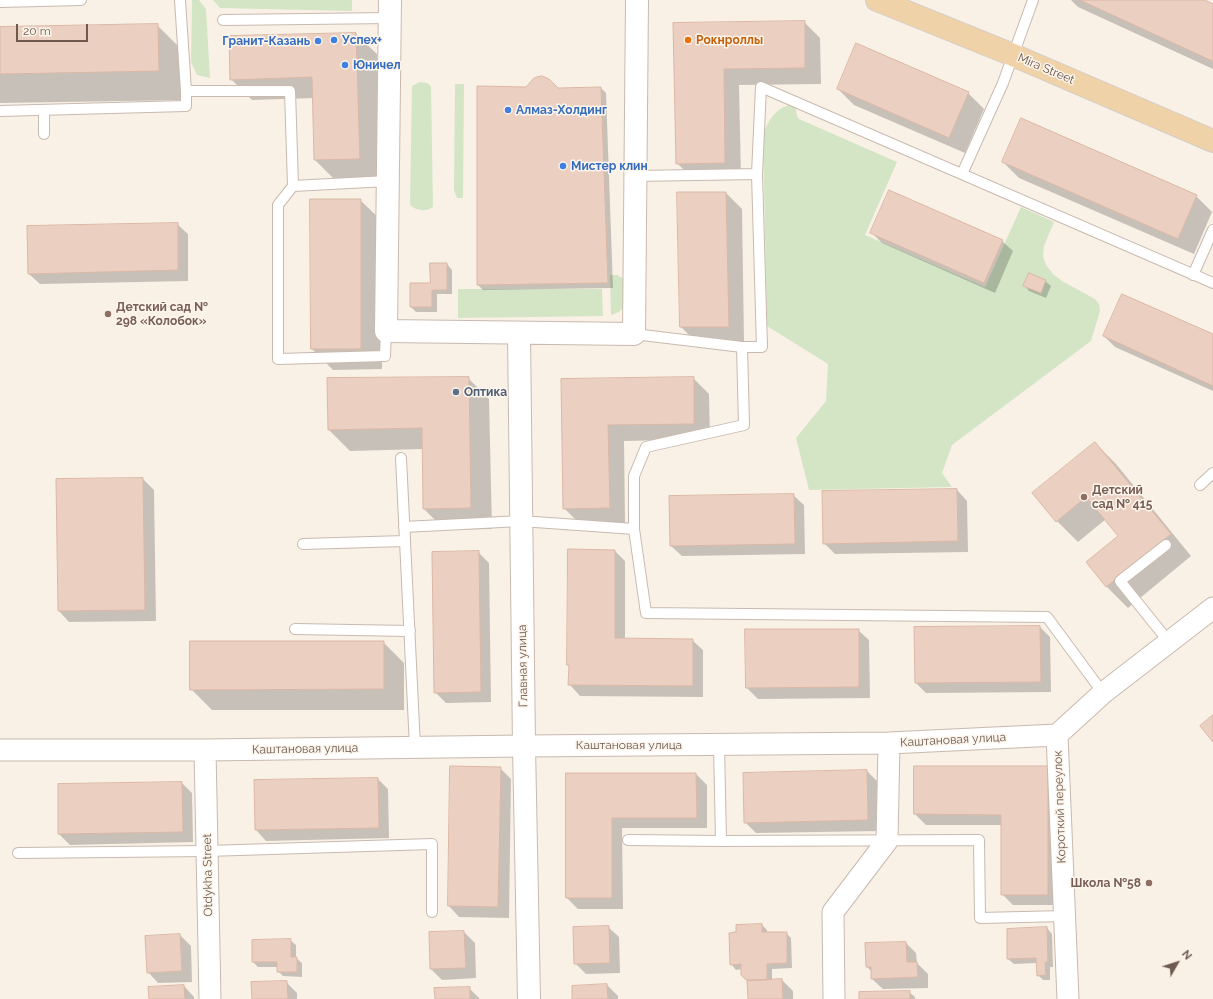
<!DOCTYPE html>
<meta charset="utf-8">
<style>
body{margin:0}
#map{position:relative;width:1213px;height:999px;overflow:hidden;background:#f9f1e6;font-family:Raleway,sans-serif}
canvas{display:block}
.north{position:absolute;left:1157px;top:943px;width:40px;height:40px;-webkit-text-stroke:3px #fcf5ec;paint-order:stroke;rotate:51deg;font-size:11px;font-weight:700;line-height:16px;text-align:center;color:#6f594e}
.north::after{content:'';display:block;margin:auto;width:14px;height:18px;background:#6f594e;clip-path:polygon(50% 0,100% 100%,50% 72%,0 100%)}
.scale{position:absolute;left:16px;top:24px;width:72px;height:18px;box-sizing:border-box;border:2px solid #6f594e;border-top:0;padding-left:5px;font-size:12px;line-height:14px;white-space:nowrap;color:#6f594e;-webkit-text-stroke:3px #fcf5ec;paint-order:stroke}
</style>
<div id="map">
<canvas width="1213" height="999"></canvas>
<div class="north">N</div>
<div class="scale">20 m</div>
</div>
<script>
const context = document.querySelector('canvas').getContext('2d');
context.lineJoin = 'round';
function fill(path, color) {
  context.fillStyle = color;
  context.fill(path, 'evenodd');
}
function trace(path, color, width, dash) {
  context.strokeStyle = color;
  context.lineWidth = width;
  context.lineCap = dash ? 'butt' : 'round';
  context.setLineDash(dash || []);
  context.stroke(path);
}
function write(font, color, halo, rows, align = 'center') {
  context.font = font + ' Raleway,sans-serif';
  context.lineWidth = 3;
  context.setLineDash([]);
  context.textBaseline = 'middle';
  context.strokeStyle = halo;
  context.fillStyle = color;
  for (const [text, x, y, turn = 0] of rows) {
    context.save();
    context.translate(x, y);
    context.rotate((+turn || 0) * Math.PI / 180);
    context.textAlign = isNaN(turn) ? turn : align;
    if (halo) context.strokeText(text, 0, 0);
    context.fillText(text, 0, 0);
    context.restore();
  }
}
fill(new Path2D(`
 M192,0H199L206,9L210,78L197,75L191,62Z
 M213,0H352V11L220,8Z
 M420,82L427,83L431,86L433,207C425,212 417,211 410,205L412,86Z
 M455,84H464L463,198H457L454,190Z
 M789,105H795L797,116L799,119L897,162L865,235L985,287L1021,207L1054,222L1044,246L1043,256L1046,265L1053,274L1062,281L1095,299L1099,304L1100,311L1091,341L952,445L942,473L952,487L809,490L796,438L826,401L828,364L767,326L763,134C769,120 774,110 789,105Z
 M610,275H617L624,279V307L619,312L611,315Z
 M458,289H602L603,316L458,318Z`), '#d4e5c6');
fill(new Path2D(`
 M1071,0H1202L1213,5V69L1078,7Z
 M804,22L820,38L821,84L739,85L741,178L693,179L677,163L674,24Z
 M157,25L186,54L187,100L0,103V28Z
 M356,34L377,54L380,180L336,181L315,160L314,98L252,100L231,79Z
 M601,88L606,93L613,288L483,290L478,285L558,89Z
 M838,89L968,93L984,109L965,153L854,105Z
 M1003,162L1196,196L1212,212L1194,254L1019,178Z
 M726,193L742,209L744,342L697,343L681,327Z
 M360,200L381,220L382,369L333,370L312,349Z
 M177,224L188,234V281L40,284L29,274Z
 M871,232L1002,241L1013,251L995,293L882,243Z
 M447,264L452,270V294H437V312H416L411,307V284H431Z
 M1045,281L1051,286L1046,298L1029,291L1024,285Z
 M1104,336H1213V391L1115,347Z
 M468,378L489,399L492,529L445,530L424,509L423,449L350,451L329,430Z
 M693,378L709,394L710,439L624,441L625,523L580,524L564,508L562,380Z
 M1095,443L1116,464L1191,556L1128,608L1107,587L1087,563L1120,536L1106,519L1078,542L1057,521Z
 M143,479L154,490L156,621L69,622L59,611L57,480Z
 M957,490L967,501L968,552L835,554L824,543Z
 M793,495L804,505L805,554L682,556L671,546Z
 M569,550L615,551L625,561V639L692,640L703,650V697L580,696L570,685V667L568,665Z
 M478,552L489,563L491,702L446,703L435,692Z
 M1040,627L1050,637L1051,692L926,693L916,683Z
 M858,630L869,640L870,698L758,699L747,688Z
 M383,642L404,663V710H212L191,689Z
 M1047,767L1058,778V905H1013L1002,894V825H926L915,814Z
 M500,768L511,779L509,918L459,917L449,906Z
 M867,771L878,782L879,831L756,833L745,822Z
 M567,774H696L707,785V828H622L623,909H578L567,898Z
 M378,779L388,789L389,838L266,841L256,830Z
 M182,783L192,793L193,842L70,845L59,834V785Z
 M762,925L767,930V933H786L791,938L792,968L772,969V981L782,980L793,991V999H749L748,981L742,975V969L736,970L731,964Z
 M608,927L619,937L620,973L586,974L575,963Z
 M1047,928L1052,934L1053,967H1050V980H1043L1038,975L1037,963L1014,964L1008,959Z
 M464,932L475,943L476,978L442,980L431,969L430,933Z
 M180,935L191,946L192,982L158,983L148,972Z
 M290,940L296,945V958L302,963V977L283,976L278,971V967H258L253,962V941Z
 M906,943L916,953L917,963L928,974V988L883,989L872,979V972L867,967Z
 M286,982L297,993V999H253Z
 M607,985L618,996V999H573Z
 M184,986L194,997V999H150Z
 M469,988L480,999H436Z
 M909,992L915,997V999H860Z`), '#0003');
const building = new Path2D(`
 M1080,0H1205L1213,4V61Z
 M805,21V68L724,69L725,163L676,164L673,23Z
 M158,24L159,71L0,74V27Z
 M356,33L360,159L314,160L312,77L230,80L229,36Z
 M856,43L969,92L949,138L837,89Z
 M542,76L549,79L558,88L601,87L608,283L477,285V86L526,87L534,78Z
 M1021,118L1197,195L1178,239L1002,162Z
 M889,190L1003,240L984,283L870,233Z
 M677,192H726L729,327H680Z
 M310,199H361V349H311Z
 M178,223V270L28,274L27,226Z
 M430,263H447V290H432V307H410V283H430Z
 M1029,273L1046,280L1041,293L1023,286Z
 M1122,294L1213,334V386L1103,336Z
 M469,377L471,508L423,509L422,428L328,430L327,378Z
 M694,377V424L608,425L610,508L563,509L561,379Z
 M1095,442L1171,534L1106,587L1086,562L1118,536L1086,497L1056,522L1032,493Z
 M143,478L145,610L58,611L56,479Z
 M957,489L958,541L823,544L822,491Z
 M794,494L795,544L670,546L669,496Z
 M568,549L615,550V638L693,639V686L568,685L569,665H567Z
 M479,551L481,692L434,693L432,552Z
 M1040,626L1041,682L915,683L914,627Z
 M745,629H859V687L746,688Z
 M190,641H384V689L190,690Z
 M1213,715V742L1200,726Z
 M450,766L501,767L498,907L448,906Z
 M914,766H1048V895H1001V815L914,814Z
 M867,770L868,820L744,823L743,773Z
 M566,773H696L697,818H612V898H566Z
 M378,778L379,828L255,830L254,780Z
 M182,782L183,832L58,834V784Z
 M762,924V932H787V963L767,964V980H746L741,975V964L730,965L729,933L736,932V925Z
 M609,926L610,963L574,964L573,927Z
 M1047,927L1048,962H1045L1046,975L1037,976L1036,958L1007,959V929Z
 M464,931L466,968L430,969L429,932Z
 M180,934L182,971L147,973L145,936Z
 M291,939V957H297V972H277V962H252V940Z
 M906,942L907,962H917L918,977L871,979V967H866L865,943Z
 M782,979L783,999H748L747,981Z
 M287,981L288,999H252L251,982Z
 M607,984L608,999H572V986Z
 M184,985L185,999H149L148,987Z
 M470,987V999H435L434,988Z
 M910,991V999H859V992Z`);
fill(building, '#ebd0c1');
trace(building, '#dbb7a4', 1);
const service = new Path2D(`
 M180,0L186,91H290L293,186
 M0,2L81,0
 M223,20L390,18
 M0,111L186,106V91
 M44,134V110
 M962,174L1003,83L1033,0
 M635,176L757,174L761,87L1213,283
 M1193,275L1213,230
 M386,331L385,356L278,359V205L293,186L388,181
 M634,334L742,347H762L757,174
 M401,458L415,747
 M1200,485L1213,473
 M404,527L521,521L634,529V476L646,447L744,425L742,347
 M634,529L646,613L1047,617L1103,693
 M303,544L405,541
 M1166,545L1120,581L1169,642
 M295,629L410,631
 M628,840L721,841L719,744
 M721,841L979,840L980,918L1065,916
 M18,853L207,851L432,844V912`);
const minor = new Path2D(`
 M1057,735L1068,999
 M0,750H205L524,746L889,743L1057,735L1103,693L1213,608
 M205,750L210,999
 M834,999L833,912L887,841L889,743`);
const tertiary = new Path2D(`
 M390,0L386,331L634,334L637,0
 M519,334L524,746L529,999`);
const primary = new Path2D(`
 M877,0L1013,55L1213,141`);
trace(service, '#c9b9ae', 12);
trace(minor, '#c9b9ae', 23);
trace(tertiary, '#c9b9ae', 24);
trace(primary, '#d4cdca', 24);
trace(service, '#fff', 10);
trace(minor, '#fff', 21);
trace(tertiary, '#fff', 22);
trace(primary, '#efd2a7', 22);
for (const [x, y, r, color] of [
 [334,40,4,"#3f7fe0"],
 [688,40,4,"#e8710a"],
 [318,41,4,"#3f7fe0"],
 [345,65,4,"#3f7fe0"],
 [508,110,4,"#3f7fe0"],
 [563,166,4,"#3f7fe0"],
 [108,314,4,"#8d6e63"],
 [456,392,4,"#5c6f8a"],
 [1084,497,4,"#8d6e63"],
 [1149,883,4,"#8d6e63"]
]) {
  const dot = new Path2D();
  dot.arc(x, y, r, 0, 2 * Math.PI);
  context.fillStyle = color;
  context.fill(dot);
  trace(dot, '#fcf5ec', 1.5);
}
write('bold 12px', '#366cbe', '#fcf5ec', [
 ["Успех+",342,40],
 ["Гранит-Казань",310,41,"right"],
 ["Юничел",353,65],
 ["Алмаз-Холдинг",516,110],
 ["Мистер клин",571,166]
], 'left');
write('bold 12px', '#c56008', '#fcf5ec', [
 ["Рокнроллы",696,40]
], 'left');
write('12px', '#6f594e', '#fcf5ec', [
 ["Mira Street",1046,69,23],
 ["Главная улица",523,666,-91],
 ["Каштановая улица",953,740,-3],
 ["Каштановая улица",629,745],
 ["Каштановая улица",305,749,-1],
 ["Короткий переулок",1060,807,-92],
 ["Otdykha Street",208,875,-91]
]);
write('bold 12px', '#785e54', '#fcf5ec', [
 ["Детский сад №",116,307],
 ["298 «Колобок»",116,321],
 ["Детский",1092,490],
 ["сад № 415",1092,504],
 ["Школа №58",1141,883,"right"]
], 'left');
write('bold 12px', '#4e5e75', '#fcf5ec', [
 ["Оптика",464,392]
], 'left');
</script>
